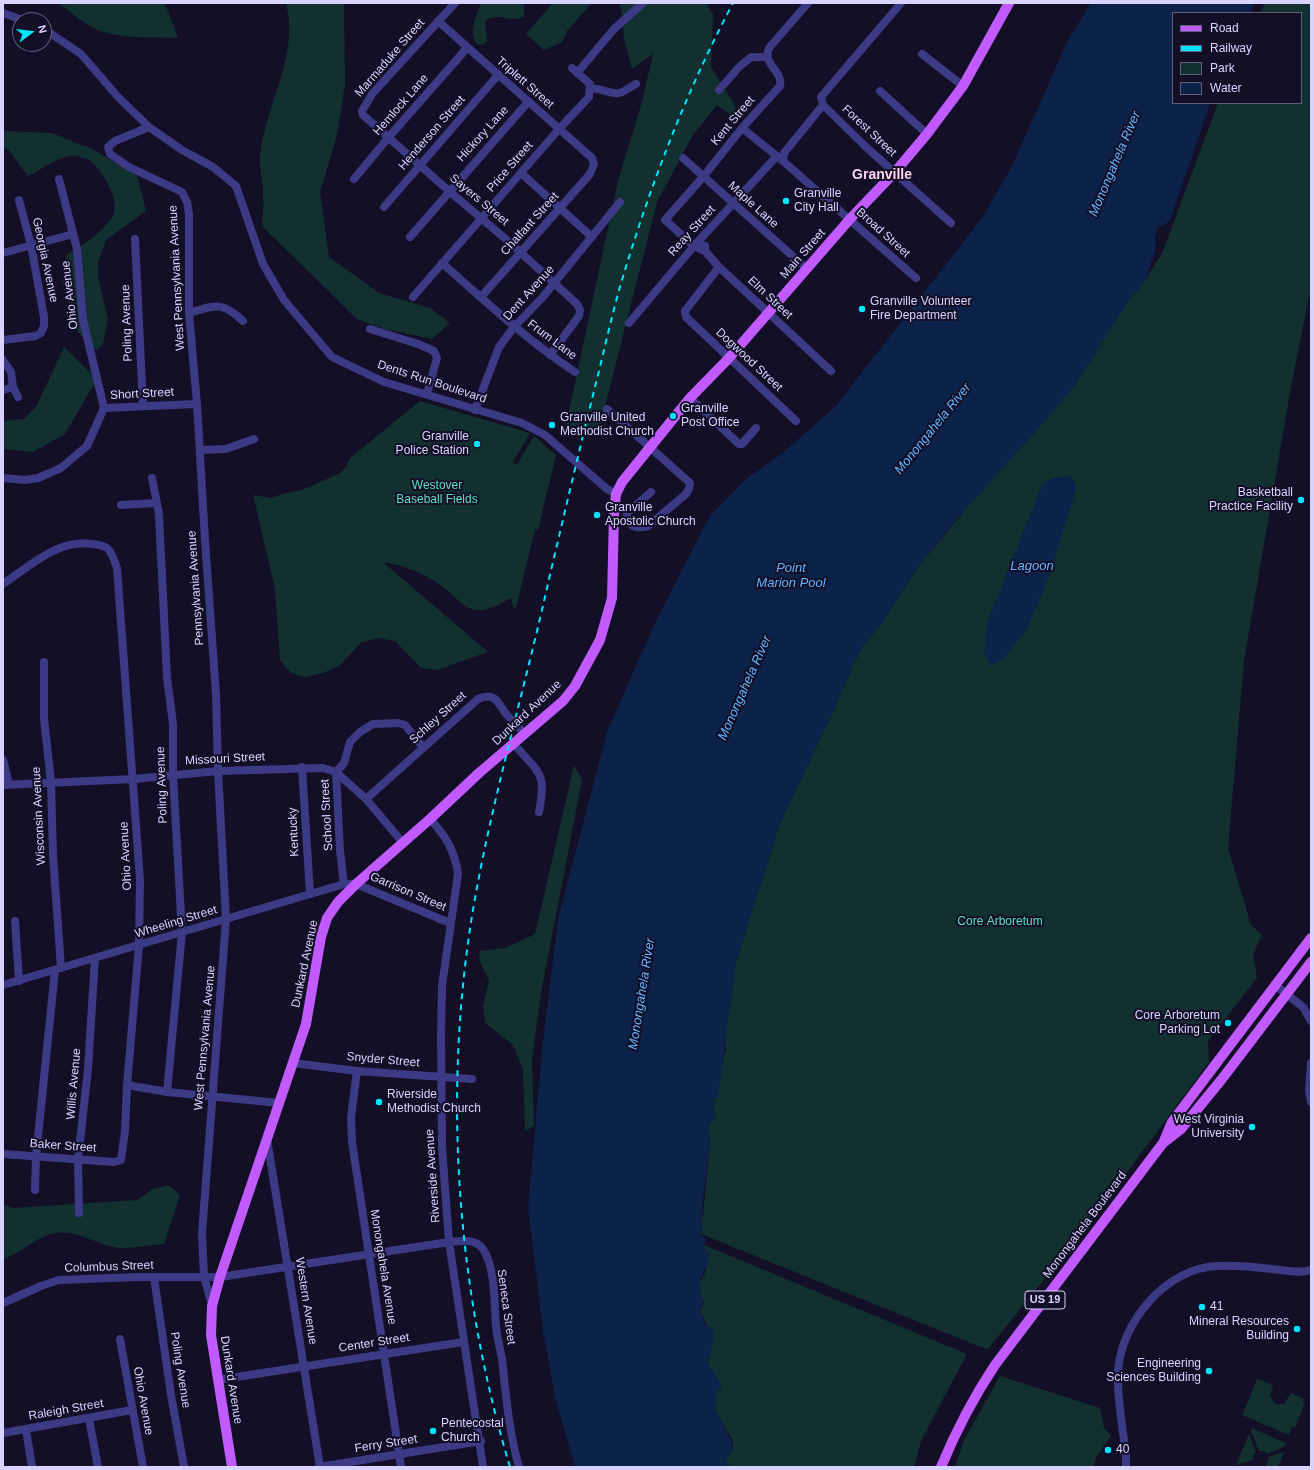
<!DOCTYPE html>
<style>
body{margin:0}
#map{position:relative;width:1314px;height:1470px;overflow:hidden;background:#130f26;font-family:Arial,sans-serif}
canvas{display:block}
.frame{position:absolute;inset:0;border:4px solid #d9d4ff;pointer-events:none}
.legend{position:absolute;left:1172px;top:12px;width:130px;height:92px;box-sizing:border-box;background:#130f26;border:1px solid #625e7d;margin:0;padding:5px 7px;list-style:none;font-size:12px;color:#d9d4ff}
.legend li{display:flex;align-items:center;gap:8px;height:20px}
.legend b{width:20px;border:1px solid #625e7d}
.north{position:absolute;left:12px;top:12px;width:40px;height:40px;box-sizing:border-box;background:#130f26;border:1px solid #625e7d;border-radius:50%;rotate:75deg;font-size:11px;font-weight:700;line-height:16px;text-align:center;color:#d9d4ff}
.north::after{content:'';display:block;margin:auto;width:14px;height:18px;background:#00e5ff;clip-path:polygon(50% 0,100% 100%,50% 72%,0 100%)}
</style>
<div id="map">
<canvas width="1314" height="1470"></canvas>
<div class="frame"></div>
<ul class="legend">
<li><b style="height:5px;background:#c25bff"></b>Road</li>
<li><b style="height:5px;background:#00e5ff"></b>Railway</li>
<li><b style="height:11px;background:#12302f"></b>Park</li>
<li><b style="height:11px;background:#0c2248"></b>Water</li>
</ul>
<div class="north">N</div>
</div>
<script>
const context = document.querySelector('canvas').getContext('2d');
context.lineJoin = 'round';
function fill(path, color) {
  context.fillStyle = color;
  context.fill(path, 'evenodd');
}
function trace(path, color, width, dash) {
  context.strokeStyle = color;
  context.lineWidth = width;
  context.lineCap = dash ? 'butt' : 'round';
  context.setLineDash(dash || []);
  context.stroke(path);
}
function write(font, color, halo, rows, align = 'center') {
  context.font = font + ' Arial,sans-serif';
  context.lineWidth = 4;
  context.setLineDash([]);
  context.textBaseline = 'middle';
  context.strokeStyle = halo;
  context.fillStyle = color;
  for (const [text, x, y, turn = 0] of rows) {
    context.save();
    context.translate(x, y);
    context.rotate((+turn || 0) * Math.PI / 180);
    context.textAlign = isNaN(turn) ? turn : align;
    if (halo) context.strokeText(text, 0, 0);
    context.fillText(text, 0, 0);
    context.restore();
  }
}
fill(new Path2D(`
 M59,3H165L178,38C154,37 127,39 103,32C87,27 72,13 59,3Z
 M286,3H343L344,6L345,84L337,135L320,192L329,257L379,293L430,308L450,323L432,339L384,329L357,319L262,226C263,215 264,203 263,192C263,180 259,167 260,156C265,105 300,55 286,3Z
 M478,3H523L524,6V17C506,23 504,13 487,19L485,24L487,41L483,45L477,44C468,32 476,19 480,6Z
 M553,3H592L567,31L562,42L544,50L526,34Z
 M620,3H706L713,14L711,67L734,104L737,119L717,105L693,135L657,202L599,430H565L618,181L642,102L653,54L632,69L624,38Z
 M1265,3H1311V286L1289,398L1244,661L1228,848L1251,925L1262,935L1253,954L1257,978L1208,1041L1209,1062L1088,1225L988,1349L978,1346L701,1234L702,1224L700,1219L703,1216L710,1141L708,1127L716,1116L712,1109L715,1104L713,1100L726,1049L725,1038L736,962L780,823L833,712L853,665L863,646L882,623L917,568L980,492L1036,431L1130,299L1146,279L1163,251L1218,103H1301V13H1260Z
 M3,131L52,133L92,149L137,175L146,211L106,240L98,263V278L108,319L103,344L97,350L89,345L78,332L62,281L67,255C82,246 105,231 113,215C121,201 102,169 90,161C87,158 77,156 73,156C58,156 41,170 28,176L8,149L3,148Z
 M64,347L97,379L65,434L33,452L3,449V421L24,419L36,407Z
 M420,401L530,433L513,462L517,465L534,436L556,455L538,530L535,529L516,608L514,609L511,598C501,603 491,610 479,610C464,610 457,598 446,589C431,577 403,564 384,563L488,652L437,670L421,668L395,641L378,638L362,642L339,666L323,673L306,677L291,673L280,660L275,589L253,495L272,498L282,494L302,490L340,473L345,468L350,458Z
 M574,765L582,780L541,993L532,1061L534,1126L525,1131L523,1069L513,1045L485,1023L483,1006L489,981L479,959L480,951L505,948L535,934Z
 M168,1185L180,1195L164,1244C150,1245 134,1248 121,1248C98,1246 78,1229 55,1233C35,1237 22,1253 3,1259V1205L13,1208L137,1200L151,1190Z
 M704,1245L967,1354L921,1441L914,1467H732L725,1461L733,1449C733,1446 733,1440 731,1437C723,1423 704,1401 721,1387L712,1369L707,1364L714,1341L700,1310L704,1304L700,1293V1282L706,1271Z
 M1000,1376L1100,1408L1104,1428L1111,1436L1096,1457L1094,1467H955L964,1440Z
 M1257,1379L1273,1385L1270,1396L1275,1404H1284L1291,1393L1304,1399L1303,1402L1305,1403L1295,1427H1292L1289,1435L1242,1415Z
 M1252,1428L1286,1443L1284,1447L1267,1454L1263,1451H1259L1251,1431Z
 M1249,1434L1256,1452L1253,1455V1460L1236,1465Z
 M1284,1452L1278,1467H1266L1269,1457Z`), '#12302f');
fill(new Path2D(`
 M1091,3L1254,4L1250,13H1173V103H1210L1171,218L1166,224L1158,227L1155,238L1156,247L1146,279L1130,299L1073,388L1036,431L956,520L917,568L882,623L863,646L853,665L833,712L780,823L736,962L718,1097L713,1100L715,1102L712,1109L716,1116L708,1127L710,1141L702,1210L704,1212L700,1219L702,1224L701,1234L706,1240C703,1247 704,1250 709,1254C709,1266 701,1274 700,1284C699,1295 706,1300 700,1310L706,1326L712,1328L714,1341L707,1364C714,1371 721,1380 721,1390H718C707,1414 730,1427 733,1449L725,1461L732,1467H575L555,1398L543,1331L528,1208L542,1049L558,919L607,732L655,623L709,517L746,479L780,455L835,407L982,218L1011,168L1069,38Z
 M1072,476L1076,488L1072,502L1051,571L1028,627L1005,658L990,666L984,652L987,623L1042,485L1052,478Z`), '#0c2248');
trace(new Path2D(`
 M455,3L372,94L362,111L363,115L449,191L508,241L577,304L580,310L579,316L550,355
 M3,13L22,20
 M438,21L592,158L594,164L590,174L481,297
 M44,29L81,54L118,97L149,127L182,150L213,167L236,186L263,264L284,300L332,357L384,382L522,423L545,435L607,489L616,494
 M922,54L963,86
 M577,73L614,29L643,3
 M591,89C601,87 609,95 619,93C625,92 631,86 636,84
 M719,90L739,67L751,57H767
 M880,91L927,134
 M823,105L866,147L951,223
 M149,127L115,141L108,147L110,154L129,167L182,192L187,202L189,214V313L197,404L205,540L216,694L218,771L226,919L202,1234L204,1277L212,1305
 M742,128L783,161L916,278
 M683,158L807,269
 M783,161L784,153L823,105L821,97L901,3
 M521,173L592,237
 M59,179L77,249L83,320L104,408
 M354,179L388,138L467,48
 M384,207L498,75
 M410,237L528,102
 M135,239L143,406
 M705,246V251L719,267L831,371
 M705,251L694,246L665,220L703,177L742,128L780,86C783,70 762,65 769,48L808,3
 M3,253L73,234
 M442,263C485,301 527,340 575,372
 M719,267L685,311L686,317L796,421
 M413,297L559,129L589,97L590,84L572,68
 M189,313C215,305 222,301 243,321
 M629,323L694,246L776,157
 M370,329L418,344L434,351L437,358L427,394
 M3,340L35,336L41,333L44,326V317L31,245L19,200
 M3,360L11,372L13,387L18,397
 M3,390L13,387
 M690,398L739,444H742L756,428
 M607,409L690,483L689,489L686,494L648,526C637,530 626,526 627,513L651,492
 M475,410L499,347L514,327L542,298L620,202
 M200,450L226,449L254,439
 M3,478L25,480L38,478L61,468L87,446L104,408L197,404
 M152,478L159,514L167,678L173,724V775L182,932L167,1092
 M121,505L156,503
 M3,584C30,566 59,538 93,544C98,545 104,545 108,549C112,553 115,562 117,568L140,880L139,945L127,1085L125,1131L121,1160L114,1162L3,1154
 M44,662V718L51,783L53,855L61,968
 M514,744C539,774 547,771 539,812
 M3,760L9,784
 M302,767L310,894
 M3,785L134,779L218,771L323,768L336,772L366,799L403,843
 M366,799L478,699C496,691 498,704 507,715C513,722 519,728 525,734
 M430,819C446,836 455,852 458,874L442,986L441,1034L442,1146L449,1242L483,1467
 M344,884L340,850L336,772L344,763L350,742L360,732L373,724L398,723L405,725L423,747
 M15,921L19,981
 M3,985L344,884H356L450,923
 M1275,985L1303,1007L1311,1021
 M293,1063L357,1071L472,1079
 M1311,1063L1309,1091L1311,1102
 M357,1071L351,1117L352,1142L401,1467
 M127,1085L167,1092L279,1103
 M267,1139L320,1467
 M35,1190L36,1156L55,970
 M79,1213L78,1159L88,1069L95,958
 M154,1277L171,1395L184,1467
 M3,1303L41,1286L59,1280L138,1277H220L449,1242C461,1241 475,1238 483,1249C496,1269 494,1304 496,1326C497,1337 500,1348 502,1359C506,1396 509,1432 519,1467
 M120,1339L143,1467
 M217,1380L463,1342
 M89,1419L98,1467
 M26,1430L32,1467
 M3,1433L132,1410
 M319,1467L481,1441
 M1126,1467V1455C1123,1429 1117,1400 1118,1373C1120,1323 1166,1268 1217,1266C1235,1265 1254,1267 1272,1269C1285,1270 1298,1274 1311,1270`), '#3d3a85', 8);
trace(new Path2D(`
 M1164,1141L1172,1122L1311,938
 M232,1467L211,1335L212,1306L220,1277L306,1024L321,937L327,918L338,902L356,884L430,819L479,773L563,701L575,686L600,640L612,598L614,514L616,494L622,482L690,398L729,358L850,219L895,172L927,134L963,86L1009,3
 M941,1467C956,1431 973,1398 995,1365L1163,1143L1181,1129L1222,1079L1311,962`), '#c25bff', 10);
trace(new Path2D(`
 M510,1467C456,1287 442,1090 474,904C493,795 525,688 549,579C564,515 579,451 595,387C605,348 613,308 625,270C653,178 688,88 733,3`), '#00e5ff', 2, [6, 5]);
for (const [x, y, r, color] of [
 [786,201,4,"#00e5ff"],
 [862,309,4,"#00e5ff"],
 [673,416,4,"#00e5ff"],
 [552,425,4,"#00e5ff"],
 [477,444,4,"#00e5ff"],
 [1301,500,4,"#00e5ff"],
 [597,515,4,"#00e5ff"],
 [1228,1023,4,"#00e5ff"],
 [379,1102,4,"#00e5ff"],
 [1252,1127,4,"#00e5ff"],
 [1202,1307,4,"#00e5ff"],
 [1297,1329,4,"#00e5ff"],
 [1209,1371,4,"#00e5ff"],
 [433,1431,4,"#00e5ff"],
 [1108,1450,4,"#00e5ff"]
]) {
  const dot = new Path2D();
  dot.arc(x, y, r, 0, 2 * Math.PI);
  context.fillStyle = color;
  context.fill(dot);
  trace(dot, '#130f26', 1.5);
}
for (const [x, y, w] of [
 [1045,1300,40]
]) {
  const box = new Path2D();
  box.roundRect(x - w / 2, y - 9, w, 18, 3);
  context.fillStyle = '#130f26';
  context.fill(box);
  trace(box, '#d9d4ff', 1);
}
write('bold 11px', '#d9d4ff', null, [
 ["US 19",1045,1300]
]);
write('12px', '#d9d4ff', '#130f26', [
 ["Marmaduke Street",390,58,-49],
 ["Triplett Street",525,83,41],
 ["Hemlock Lane",401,105,-49],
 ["Kent Street",733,121,-50],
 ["Forest Street",869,131,43],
 ["Henderson Street",432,133,-49],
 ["Hickory Lane",483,134,-48],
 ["Price Street",510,167,-49],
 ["Sayers Street",479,200,40],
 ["Maple Lane",753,205,42],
 ["Chalfant Street",530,224,-48],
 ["Reay Street",692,231,-48],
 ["Broad Street",883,233,42],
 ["Main Street",803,254,-49],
 ["Georgia Avenue",45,260,78],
 ["West Pennsylvania Avenue",177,278,-93],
 ["Dent Avenue",529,293,-48],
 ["Ohio Avenue",70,295,-97],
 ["Elm Street",770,298,43],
 ["Poling Avenue",127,323,-92],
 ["Frum Lane",552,340,37],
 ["Dogwood Street",749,360,43],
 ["Dents Run Boulevard",432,382,18],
 ["Short Street",142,394,-3],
 ["Pennsylvania Avenue",196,588,-94],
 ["Dunkard Avenue",527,713,-43],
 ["Schley Street",438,718,-42],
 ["Missouri Street",225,759,-3],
 ["Poling Avenue",162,785,-92],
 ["School Street",327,815,-93],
 ["Wisconsin Avenue",39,816,-93],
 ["Kentucky",294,832,-93],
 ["Ohio Avenue",126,856,-93],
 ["Garrison Street",408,892,23],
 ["Wheeling Street",176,922,-17],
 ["Dunkard Avenue",305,964,-78],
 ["West Pennsylvania Avenue",205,1038,-85],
 ["Snyder Street",383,1060,5],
 ["Willis Avenue",74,1084,-85],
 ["Baker Street",63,1146,4],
 ["Riverside Avenue",433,1176,-94],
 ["Monongahela Boulevard",1085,1225,-53],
 ["Columbus Street",109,1267,-2],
 ["Monongahela Avenue",383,1267,81],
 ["Western Avenue",306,1301,81],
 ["Seneca Street",506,1307,82],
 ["Center Street",374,1343,-9],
 ["Poling Avenue",180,1370,81],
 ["Dunkard Avenue",231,1380,81],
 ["Ohio Avenue",143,1401,80],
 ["Raleigh Street",66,1410,-10],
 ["Ferry Street",386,1444,-9]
]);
write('12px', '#d9d4ff', '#130f26', [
 ["Granville",794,194],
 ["City Hall",794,208],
 ["Granville Volunteer",870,302],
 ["Fire Department",870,316],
 ["Granville",681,409],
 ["Post Office",681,423],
 ["Granville United",560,418],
 ["Methodist Church",560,432],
 ["Granville",469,437,"right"],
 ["Police Station",469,451,"right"],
 ["Basketball",1293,493,"right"],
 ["Practice Facility",1293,507,"right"],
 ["Granville",605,508],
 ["Apostolic Church",605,522],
 ["Core Arboretum",1220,1016,"right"],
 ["Parking Lot",1220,1030,"right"],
 ["Riverside",387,1095],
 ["Methodist Church",387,1109],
 ["West Virginia",1244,1120,"right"],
 ["University",1244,1134,"right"],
 ["41",1210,1307],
 ["Mineral Resources",1289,1322,"right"],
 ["Building",1289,1336,"right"],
 ["Engineering",1201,1364,"right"],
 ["Sciences Building",1201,1378,"right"],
 ["Pentecostal",441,1424],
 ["Church",441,1438],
 ["40",1116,1450]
], 'left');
write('12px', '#5fe0c0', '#130f26', [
 ["Westover",437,486],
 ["Baseball Fields",437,500],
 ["Core Arboretum",1000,922]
]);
write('italic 13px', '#62b6ff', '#130f26', [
 ["Monongahela River",1115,164,-67],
 ["Monongahela River",933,429,-51],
 ["Lagoon",1032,566],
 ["Point",791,568],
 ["Marion Pool",791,583],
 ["Monongahela River",745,688,-66],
 ["Monongahela River",642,994,-81]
]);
write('bold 14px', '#ffd6f0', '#130f26', [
 ["Granville",882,175]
]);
</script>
